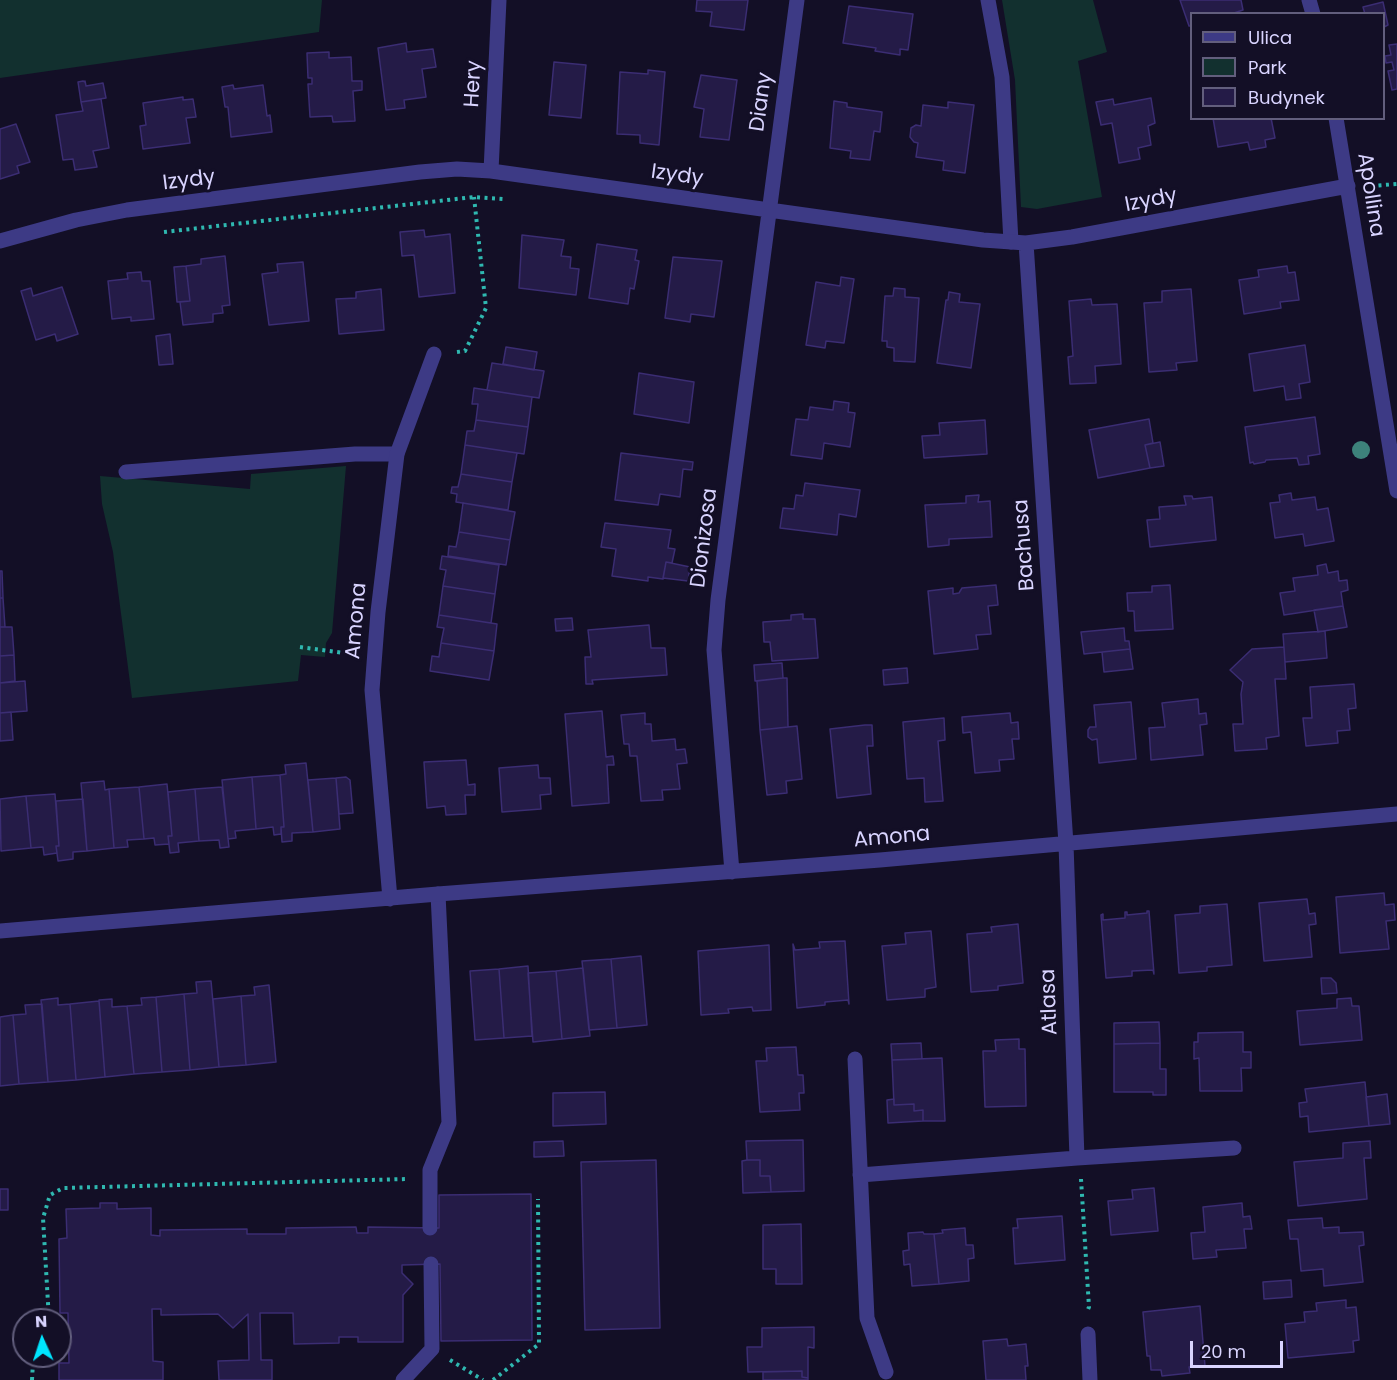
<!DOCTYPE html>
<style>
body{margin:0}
#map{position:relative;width:1397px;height:1380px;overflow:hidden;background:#130f26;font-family:Poppins,sans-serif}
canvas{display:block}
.legend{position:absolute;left:1190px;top:12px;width:195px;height:108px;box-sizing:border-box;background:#130f26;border:2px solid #625e7d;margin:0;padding:8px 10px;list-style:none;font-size:18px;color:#d9d4ff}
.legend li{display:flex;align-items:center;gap:12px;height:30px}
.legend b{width:30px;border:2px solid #625e7d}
.north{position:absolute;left:12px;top:1308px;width:60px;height:60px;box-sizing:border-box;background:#130f26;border:2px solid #625e7d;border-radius:50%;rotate:357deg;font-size:16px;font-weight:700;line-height:24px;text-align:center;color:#d9d4ff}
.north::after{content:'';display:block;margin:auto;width:21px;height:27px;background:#00e5ff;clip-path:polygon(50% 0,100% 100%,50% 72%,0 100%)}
.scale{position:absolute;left:1190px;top:1341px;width:93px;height:27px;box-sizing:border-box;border:3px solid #d9d4ff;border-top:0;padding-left:8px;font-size:18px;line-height:21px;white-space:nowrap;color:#d9d4ff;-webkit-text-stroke:4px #130f26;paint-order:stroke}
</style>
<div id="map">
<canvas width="1397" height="1380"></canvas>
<ul class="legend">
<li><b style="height:8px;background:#3d3a85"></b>Ulica</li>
<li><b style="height:16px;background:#12302f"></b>Park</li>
<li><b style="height:16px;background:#241b47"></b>Budynek</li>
</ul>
<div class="north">N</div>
<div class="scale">20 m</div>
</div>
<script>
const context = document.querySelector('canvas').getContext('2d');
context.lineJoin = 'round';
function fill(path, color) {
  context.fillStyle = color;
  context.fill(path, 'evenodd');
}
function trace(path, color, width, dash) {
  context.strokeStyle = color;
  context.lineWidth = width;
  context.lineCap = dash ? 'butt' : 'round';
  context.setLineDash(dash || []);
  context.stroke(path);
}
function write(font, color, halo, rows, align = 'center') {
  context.font = font + ' Poppins,sans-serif';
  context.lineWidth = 6;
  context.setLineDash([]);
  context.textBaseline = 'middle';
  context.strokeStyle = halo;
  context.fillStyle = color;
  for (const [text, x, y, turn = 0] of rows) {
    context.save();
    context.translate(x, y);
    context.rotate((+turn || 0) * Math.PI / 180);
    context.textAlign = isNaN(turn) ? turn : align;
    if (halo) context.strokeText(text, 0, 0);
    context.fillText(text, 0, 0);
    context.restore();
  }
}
fill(new Path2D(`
 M0,0H322L319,32L0,78Z
 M1002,0H1093L1107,52L1078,61L1102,197L1037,209L1021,207L1015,80Z
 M346,466L332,633L326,643L325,657L301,655L298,681L132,698L113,552L102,504L100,476L250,489L251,474Z`), '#12302f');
const building = new Path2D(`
 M697,0H748L744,30L710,26L712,12L696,11Z
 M1180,0H1241L1243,10L1231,14H1192V26H1189Z
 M1383,2L1388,25L1384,27V14H1365L1363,7Z
 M849,6L913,14L908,50L900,49V55L875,51L876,48L843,43Z
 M406,43L407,52L433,49L436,67L422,69L426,97L404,100L405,108L386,110L378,48Z
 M1397,44V89L1392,90L1388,71L1394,70L1392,62L1386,63L1385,56L1391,55L1389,45Z
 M329,52V58L351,57L352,81H362V90L353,91L355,121L333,122L332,116L310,117L308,84H312V78H308L307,53Z
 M554,62L586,65L581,118L549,115Z
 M648,70L665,72L659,145L640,143V135L617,134L620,72L648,74Z
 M701,75L737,80L729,140L700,137L704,109L694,107Z
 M83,81L85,82V81L86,86L103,83L106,98L81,102L78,82Z
 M233,85L234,89L263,85L267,116L270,115L272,132L231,137L228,107H225L222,87Z
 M183,97V100L193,99L196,117L186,118L190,143L143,149L140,126L146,125L143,103Z
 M1151,98L1155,123L1148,126L1151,145L1138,148L1140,159L1119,163L1112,123L1101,125L1096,102L1113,99L1114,105Z
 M101,99L109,148L93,151L97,167L75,170L73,159L63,160L56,115L83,111L81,102Z
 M834,101L847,103V107L882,112L880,132L874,131L870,160L850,158L851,151L830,148Z
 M948,102L974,105L965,173L943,170L944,161L916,157L918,143L914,142L910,137L911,128L916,125L921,126L923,105L948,108Z
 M1213,118H1271L1275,138L1265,140L1266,147L1250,150L1248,142L1218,147Z
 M16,124L30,162L17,166L19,173L0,179V129Z
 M424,230L425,237L450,234L455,293L419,297L414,255L402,256L400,232Z
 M522,235L564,240L561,256L571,257L570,268L579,269L576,295L519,288Z
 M597,244L637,250L635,260L639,261L634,289L630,288L628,304L589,298Z
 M225,256L230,305L222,306L223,313L213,314V322L183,325L180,302L190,301L186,266L201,264V259Z
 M673,257L722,261L714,317L691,314L690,322L665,318Z
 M303,262L309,321L269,325L262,274L278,272L277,264Z
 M186,266L190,301L177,302L174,267Z
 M1287,266L1288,273L1295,272L1299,300L1280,302L1281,308L1244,314L1239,280L1259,277L1258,270Z
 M141,272L142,281H150L154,319L131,321V317L112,319L108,281L126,279H128L127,273Z
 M841,277L854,279L844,343L826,341L825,348L806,345L816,282L840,286Z
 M62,287L78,334L57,341L55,334L36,340L21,291L31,288L33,296Z
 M894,288L905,289V297L919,298L915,362L894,361V348L887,347V341H882L885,296H893Z
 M381,289L384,330L339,334L336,299L356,298V292Z
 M1191,289L1197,361L1176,363L1177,370L1149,372L1144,303L1162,302V291Z
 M949,292L960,294L959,302L980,304L971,368L937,363L946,300H948Z
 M1091,299L1092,305L1117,304L1121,364L1095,366L1096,383L1070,384L1068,357L1073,356L1069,301Z
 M170,334L173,364L159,365L156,336Z
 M1305,345L1310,382L1299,384L1301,398L1286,400L1284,386L1254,391L1249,354Z
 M506,347L537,352L534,370L503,364Z
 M492,363L544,371L539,398L487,390Z
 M639,373L694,382L689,423L634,414Z
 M474,388L532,397L528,427L476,420L478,404H472Z
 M834,401L849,403L848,412L855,413L850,447L824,443L822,459L791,455L796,419L808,420L810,407L833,410Z
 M1315,417L1320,454L1308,456L1309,464L1299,465L1297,458L1266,460L1265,462L1254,464L1253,462L1250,463L1245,427Z
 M1149,419L1153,443L1145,445L1150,468L1098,478L1089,430Z
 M476,420L528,427L524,454L465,445L467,431H474Z
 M985,420L987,454L924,458L922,436L940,435L939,423Z
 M1160,442L1164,466L1150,468L1145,445Z
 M465,445L517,453L512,482L461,474Z
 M621,453L693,462L692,470L683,469L680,497L660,494L658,505L615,500Z
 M461,474L512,482L508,510L456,502L457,494L451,493L452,487H458Z
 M805,483L860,490L856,517L839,514L837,535L780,528L783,508L794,509L796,495L803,496Z
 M1291,493L1292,500L1315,497L1317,510L1328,508L1334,541L1305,546L1303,534L1275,538L1270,503L1280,502L1279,495Z
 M979,495L978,502L990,501L992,537L949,539V545L928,547L925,505L966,503V496Z
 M1184,496H1192L1193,499L1212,497L1216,540L1150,547L1147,520L1160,519L1159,507L1186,505Z
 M463,503L515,512L510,540L459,532Z
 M605,523L671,530L668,548L675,549L672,563L666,562L663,579L648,577V581L612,576L616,549L601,547Z
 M459,532L510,540L506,565L448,556L449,546L456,547Z
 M442,556L499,565L495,594L443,586L446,570L440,569Z
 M666,562L690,567L688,581L663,578Z
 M1326,564L1328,573L1338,571L1339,581L1347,580L1348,590L1341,592L1343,606L1284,615L1280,593L1295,591L1293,578L1318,575L1317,566Z
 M0,571H2L3,598H0Z
 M996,585L998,605L988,606L991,634L976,635L978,649L934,654L928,591L953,588V594L959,593L962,588Z
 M1170,585L1173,629L1135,631L1134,611H1128L1127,593L1152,592V586Z
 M443,586L495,594L491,623L439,615Z
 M0,598H3L5,627H0Z
 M1343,606L1347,627L1318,632L1314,610Z
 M803,614V619H815L818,658L772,661L770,642H764L763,622L791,620V615Z
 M439,615L497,624L494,651L441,643L444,628L437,627Z
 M572,618L573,630L556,631L555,619Z
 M649,625L651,648H665L667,675L592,680L593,684H586L585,657H591L588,630Z
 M0,627H12L14,655L0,656Z
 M1124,628L1125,641H1129L1130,649L1084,654L1081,632Z
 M1325,631L1327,658L1285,662L1283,634Z
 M441,643L494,651L489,680L430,671L432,656L439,657Z
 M1284,647L1286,679H1275L1279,736L1266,738L1267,749L1235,751L1233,724H1243L1241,694L1243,682L1230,670L1252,649Z
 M1130,649L1133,669L1104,672L1102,652Z
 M14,655L15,681L0,683V656Z
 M782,663L783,678L755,681L754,665Z
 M907,668L908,683L884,685L883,670Z
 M783,678H787L788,727L760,730L757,681Z
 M25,681L27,711L0,713V683Z
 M1354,684L1356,708L1348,709L1350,730L1337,731L1338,743L1306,746L1303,718H1312L1310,687Z
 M1198,699L1199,714L1206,713L1207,724L1200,725L1203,755L1151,760L1149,728L1165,727L1162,703Z
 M1131,702L1136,759L1099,763L1097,739L1092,740L1088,737V730L1090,727H1096L1094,705Z
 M602,711L606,757L613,756L614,765H607L609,803L572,806L565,714Z
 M11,712L13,740L0,741V713Z
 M645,713V724H651L652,741L675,739L676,750L685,749L687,763L677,764L680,789L662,790L663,800L641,801L637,756H630L629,744H624L621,715Z
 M1010,713L1011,723L1018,722L1019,739H1012L1014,759L999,760L1000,771L975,773L971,732L963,733L962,717Z
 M944,718L945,740L938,741L943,801L925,802L924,778L907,779L903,722Z
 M865,725H872L873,746H867L871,794L837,798L830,729Z
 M797,726L802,779L786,781L787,793L767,795L760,730Z
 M466,760L468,785L475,784V795H465L466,814L446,815L445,806L427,808L424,762Z
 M306,763L313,832L292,833V841L282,842L281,827H284L280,775L286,774L285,765Z
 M538,765L539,778H550L551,794L540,795L541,809L502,812L499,768Z
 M280,775L284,827H281V834L274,835L273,827L256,829L252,777Z
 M252,777L256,829L235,831L236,838L228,839L222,780Z
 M346,777L350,780L353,813L339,814L336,778Z
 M336,778L340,829L313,832L308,780Z
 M104,781L105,790L109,789L114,848L87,851L81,783Z
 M167,784L172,836H168L169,844L155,845L154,838L144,839L139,787Z
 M139,787L144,839L127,840L128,847L114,848L109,789Z
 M222,787L229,847L220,848L219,840L199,841L195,789Z
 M195,789L199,841L178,843L179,852L170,853L168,836H172L168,792Z
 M55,794L59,846H56L57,853L44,855L43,847L31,848L26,796Z
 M26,796L31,848L1,851L0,799Z
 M83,799L87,851L73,852V859L58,861L56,846H59L56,801Z
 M1384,893L1385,905L1394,904L1395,920L1386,921L1389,949L1340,953L1336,897Z
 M1307,899L1309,914L1315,913L1316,924L1309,925L1312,957L1264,961L1259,903Z
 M1227,904L1232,965L1207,967V971L1179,973L1175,915L1200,913V906Z
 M1147,911H1149L1154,974L1153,970L1132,971V976L1106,978L1101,915L1103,914V920L1125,918V912H1127V915L1147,913Z
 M1018,924L1023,983L998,986V990L971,992L967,934L992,932L991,927Z
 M931,931L936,987L925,989V997L887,1000L882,946L906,944L905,933Z
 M845,941L849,1004L848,1000L825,1002V1005L797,1008L793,944L795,950L820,948L819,942Z
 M769,945L771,1010L753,1011L752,1007L728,1009L729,1013L701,1015L698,951Z
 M641,956L647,1025L617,1028L611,959Z
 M611,959L617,1028L589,1030L582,961Z
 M528,966L532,1036L504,1038L499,969Z
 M583,968L590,1036L562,1039L556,971Z
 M499,969L504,1038L475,1040L470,971Z
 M556,971L562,1039L533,1042L528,973Z
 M1321,978H1331L1336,983L1337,993L1322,994Z
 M211,981L219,1067L190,1070L184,994L197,993L196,982Z
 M269,985L276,1062L246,1065L241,996L255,995L254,987Z
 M184,994L190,1070L162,1072L156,997Z
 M241,996L246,1065L219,1067L213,999Z
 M156,997L162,1072L134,1074L127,1006L142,1005L141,998Z
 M58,998V1005L70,1004L76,1080L48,1082L41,1000Z
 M1351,998L1352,1006H1359L1362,1040L1300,1045L1297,1011L1337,1008V999Z
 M112,999V1007L127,1006L134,1074L105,1077L99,1000Z
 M99,1001L105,1077L76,1080L70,1004Z
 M42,1004L48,1082L19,1084L13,1015L26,1014L25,1005Z
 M13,1015L19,1084L0,1086V1017Z
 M1159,1022L1160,1043L1114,1044V1023Z
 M1243,1032V1052H1251V1068H1241L1242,1091H1200L1199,1058L1194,1059V1042H1198V1033Z
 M1019,1039V1049H1025L1026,1106L985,1107L983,1051H996L995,1040Z
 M921,1043L922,1059L892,1060L891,1044Z
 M1160,1043V1069H1166V1095H1153V1092H1114V1044Z
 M796,1047L798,1075H803L804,1093H799L800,1110L760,1112L756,1061H767L766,1048Z
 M942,1058L945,1121H923V1110L914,1111V1104L894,1105L892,1060Z
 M1365,1082L1369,1126L1309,1132L1308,1116L1300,1117L1299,1103L1307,1102L1305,1089Z
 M605,1092L606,1124L553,1126V1093Z
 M1387,1094L1390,1124L1369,1126L1366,1097Z
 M894,1099V1105L914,1104V1111L923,1110V1121L888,1123L887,1100Z
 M803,1140L804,1191L771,1192L770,1176H760V1160H747L746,1141Z
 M563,1141L564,1156L534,1157V1142Z
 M1370,1141L1371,1158H1364L1367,1199L1298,1206L1294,1162L1343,1158V1143Z
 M656,1160L660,1328L585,1330L581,1162Z
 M747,1160H760V1176H770L771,1192L743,1193L742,1161Z
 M1154,1188L1158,1231L1111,1235L1108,1201L1133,1199L1132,1190Z
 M0,1189H8V1210H0Z
 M531,1194L532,1340L441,1341L440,1264L402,1265V1273L413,1284L403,1295V1342H358V1337H339V1343L294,1344L293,1313H260L261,1360H272V1380H219L218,1361L249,1360L248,1314L233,1328L218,1314L161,1315V1309H152L153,1361L163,1362V1380H59V1363H69L68,1313H60L59,1239L67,1238L66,1209L100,1208V1203H117V1209L151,1208V1235L160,1236V1230L247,1229V1234H286V1228L356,1227L357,1233H368V1227L439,1228V1195Z
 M1242,1203L1243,1217L1250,1216L1252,1229H1244L1246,1248L1216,1250L1217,1257L1193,1259L1191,1233L1205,1232L1203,1207Z
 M1062,1216L1065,1260L1015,1264L1013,1228H1018L1017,1219Z
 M1322,1218L1323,1228L1339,1227V1233L1363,1232L1364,1245L1359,1246L1363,1282L1324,1286L1323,1269L1301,1271L1298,1239H1290L1288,1220Z
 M801,1224L802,1284H776V1269H763V1225Z
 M965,1228L966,1245H973L974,1258L968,1259L969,1281L939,1284L934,1234L943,1233L942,1230Z
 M923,1232L924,1234H934L939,1284L912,1286L910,1264L904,1265L903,1251L909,1250L908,1233Z
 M1291,1280L1292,1297L1264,1299L1263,1282Z
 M1346,1300V1308L1356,1307L1359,1340L1353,1341L1354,1352L1288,1358L1285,1324L1305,1322L1304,1312L1317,1311L1316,1303Z
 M1200,1306L1205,1366L1189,1367L1190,1373L1162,1376L1161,1370H1151L1150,1356H1147L1143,1312Z
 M814,1327V1348L808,1347V1378L802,1377V1371L748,1372L747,1347H762V1328Z
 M1007,1339L1008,1346L1026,1344L1028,1366H1025L1026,1380H986L983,1341Z
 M802,1371V1377L808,1378V1380H763V1372Z`);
fill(building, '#241b47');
trace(building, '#3b2d73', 1.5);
trace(new Path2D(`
 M1371,186L1397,184
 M164,232L474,197L503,199
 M457,352L465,351L486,308L474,197
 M300,647L352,654
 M1081,1179L1089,1307L1087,1312
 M49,1320L43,1218L50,1195L63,1188L407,1179
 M450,1360L483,1380
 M32,1380L33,1362L40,1356
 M493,1380L539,1344L538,1199`), '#2fb8b0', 4, [3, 4.5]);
trace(new Path2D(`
 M988,0L1002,77L1011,242
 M126,472L355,454H397
 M430,1228V1170L449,1123L438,894
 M403,1380L432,1349L431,1264`), '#3d3a85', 15);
trace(new Path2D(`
 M1309,0L1313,14
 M1336,118L1397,491
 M491,171L499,0
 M0,241L76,220L127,210L420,172L457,169L491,171L983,240L1026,243L1072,237L1348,186
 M1026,243L1066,844L1077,1158
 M732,872L714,650L718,600L797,0
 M390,899L372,690L378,612L397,454L434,354
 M0,931L438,894L880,860L1397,814
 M855,1059L867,1318L886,1372
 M860,1175L1077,1158L1234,1148
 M1088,1334L1090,1380`), '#3d3a85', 15);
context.fillStyle = '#3d827b';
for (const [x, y] of [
 [1361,450]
]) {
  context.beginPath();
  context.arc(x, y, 9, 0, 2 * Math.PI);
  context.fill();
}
write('21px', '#d9d4ff', '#130f26', [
 ["Hery",474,84,-87],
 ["Diany",762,102,-82],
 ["Izydy",677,176,8],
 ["Izydy",189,181,-7],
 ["Apollina",1370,195,81],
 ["Izydy",1151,201,-11],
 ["Dionizosa",705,538,-83],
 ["Bachusa",1025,545,-94],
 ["Amona",357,621,-85],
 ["Amona",892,838,-5],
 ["Atlasa",1050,1002,-92]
]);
</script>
